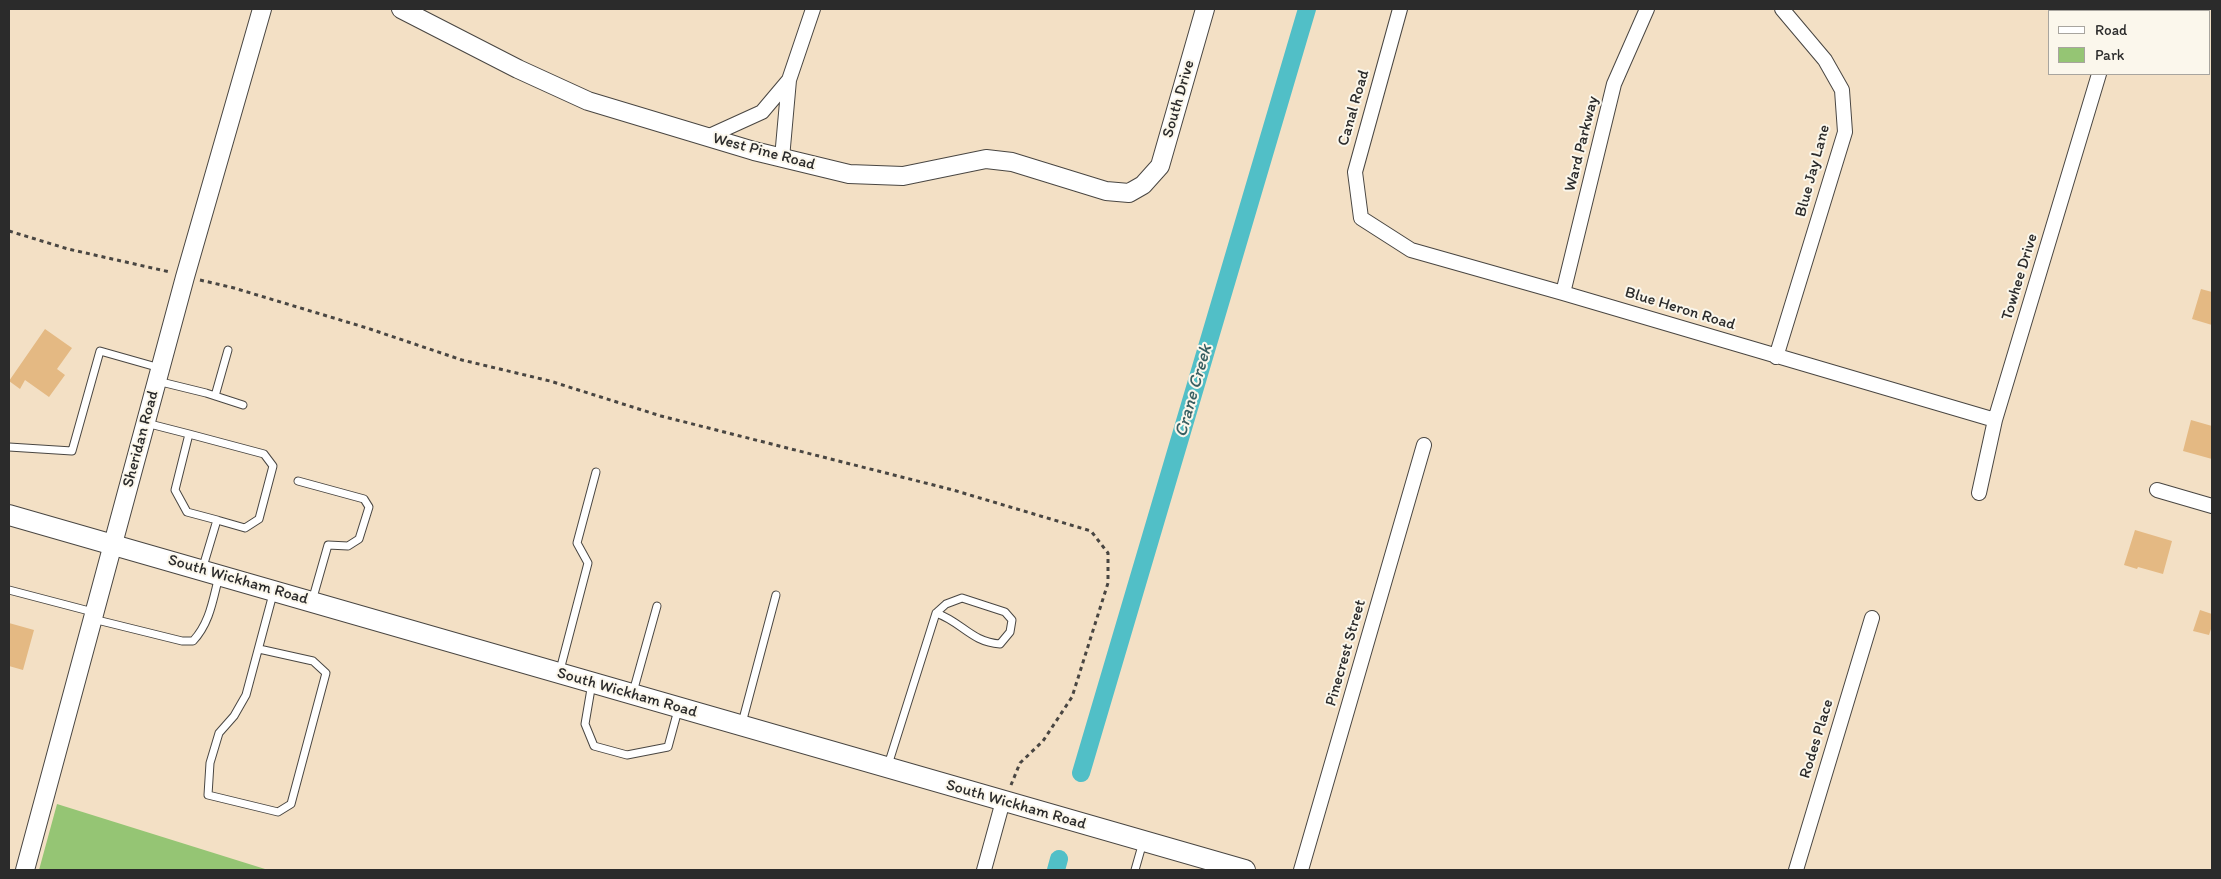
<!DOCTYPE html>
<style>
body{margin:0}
#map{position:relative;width:2221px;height:879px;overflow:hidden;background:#f3e0c5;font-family:Itim,sans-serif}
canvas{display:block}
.frame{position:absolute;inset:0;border:10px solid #2b2b2b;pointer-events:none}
.legend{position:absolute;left:2048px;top:10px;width:162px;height:65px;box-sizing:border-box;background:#fbf7ec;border:1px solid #a8a59f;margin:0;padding:6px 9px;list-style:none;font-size:15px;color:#2b2b2b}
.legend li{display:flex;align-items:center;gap:10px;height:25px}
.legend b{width:25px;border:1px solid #a8a59f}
</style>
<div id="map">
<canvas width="2221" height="879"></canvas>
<div class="frame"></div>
<ul class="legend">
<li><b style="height:6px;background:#fff"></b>Road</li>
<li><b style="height:14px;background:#95c574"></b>Park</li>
</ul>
</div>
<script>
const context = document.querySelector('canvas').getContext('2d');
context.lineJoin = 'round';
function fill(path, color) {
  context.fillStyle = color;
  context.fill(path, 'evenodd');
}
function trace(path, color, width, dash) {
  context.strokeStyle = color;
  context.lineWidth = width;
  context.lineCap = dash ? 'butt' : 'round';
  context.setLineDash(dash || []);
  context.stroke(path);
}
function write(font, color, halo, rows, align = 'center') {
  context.font = font + ' Itim,sans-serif';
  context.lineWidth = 4;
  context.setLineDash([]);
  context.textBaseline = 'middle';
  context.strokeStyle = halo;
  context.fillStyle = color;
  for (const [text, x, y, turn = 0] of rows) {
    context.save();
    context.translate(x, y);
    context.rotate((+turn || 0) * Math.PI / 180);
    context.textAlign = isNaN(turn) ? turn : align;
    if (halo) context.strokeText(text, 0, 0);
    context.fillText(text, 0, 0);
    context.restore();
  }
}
fill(new Path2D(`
 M57,804L265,869V870H39Z`), '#95c574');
trace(new Path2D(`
 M1081,773L1307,9
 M1056,870L1059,859`), '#51bfc7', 18);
fill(new Path2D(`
 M2201,289L2212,292V325L2192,319Z
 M45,329L72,348L57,369L65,375L49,397L25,380L20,389L9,381Z
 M2191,420L2212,426V459L2183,451Z
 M2135,530L2172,541L2163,574L2138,567L2137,569L2124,565Z
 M2200,610L2212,614V626L2209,635L2193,631Z
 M9,623L34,630L23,670L9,666Z`), '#e4b983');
const service = new Path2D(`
 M157,381L206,393L243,405
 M215,396L228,350
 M146,423L189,434L175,490L187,512L217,520L202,570
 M189,434L264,454L273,466L259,519L245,528L217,520
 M9,447L72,451L100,351L160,368
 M298,481L364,499L369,507L359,539L348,546L328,545L312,601
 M9,590L93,612
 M93,619L182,641H193C210,623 213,599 219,576
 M259,649L313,661L326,673L291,804L278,812L208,795L210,763L219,733L234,716L246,695L273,594
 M560,670L588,563L577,543L596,472
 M592,683L585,724L594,746L627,755L668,747L678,710
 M633,692L657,606
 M742,723L776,595
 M888,765L936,613L946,604L962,598L1005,612L1012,620L1010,632L1000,644C971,642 962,622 936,613
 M1135,870L1143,842`);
const minor = new Path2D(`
 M1400,9L1355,172L1361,218L1411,250L1563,293L1995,420
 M2118,11L2119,9
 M707,137L762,112L789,80
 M782,158L789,80L813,9
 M1563,293L1614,84L1647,9
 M1776,357L1845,132L1842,90L1825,60L1782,9
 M2157,490L2212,506
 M1979,493L1995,420L2099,74
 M984,870L1003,801
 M1301,870L1424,445
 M1796,870L1872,618`);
const tertiary = new Path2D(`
 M401,9L518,69L588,101L754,151L849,174L903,176L986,159L1012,162L1106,191L1129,193L1143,185L1160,166L1205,9
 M25,870L185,277L262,9`);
const secondary = new Path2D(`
 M9,515L1245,870`);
trace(service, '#494642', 9);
trace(minor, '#494642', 16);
trace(tertiary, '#494642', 20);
trace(secondary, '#494642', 22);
trace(new Path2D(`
 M9,231L68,249L170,272
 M200,280L234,288L367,328L462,360L550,381L661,416L953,490L1091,531L1108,553V583L1072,697L1043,741L1020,763L1011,785`), '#494642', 3, [4, 4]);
trace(service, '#fff', 7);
trace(minor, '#fff', 14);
trace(tertiary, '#fff', 18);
trace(secondary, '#fff', 20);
write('16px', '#2b2b2b', '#fbf7ec', [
 ["South Drive",1179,99,-74],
 ["Canal Road",1354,108,-74],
 ["Ward Parkway",1582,144,-76],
 ["West Pine Road",764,152,15],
 ["Blue Jay Lane",1813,171,-75],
 ["Towhee Drive",2020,277,-73],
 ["Blue Heron Road",1680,309,17],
 ["Sheridan Road",141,439,-75],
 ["South Wickham Road",238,580,16],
 ["Pinecrest Street",1346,653,-74],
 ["South Wickham Road",627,693,16],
 ["Rodes Place",1817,739,-73],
 ["South Wickham Road",1016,805,16]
]);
write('italic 18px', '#385f62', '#fbf7ec', [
 ["Crane Creek",1194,391,-74]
]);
</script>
